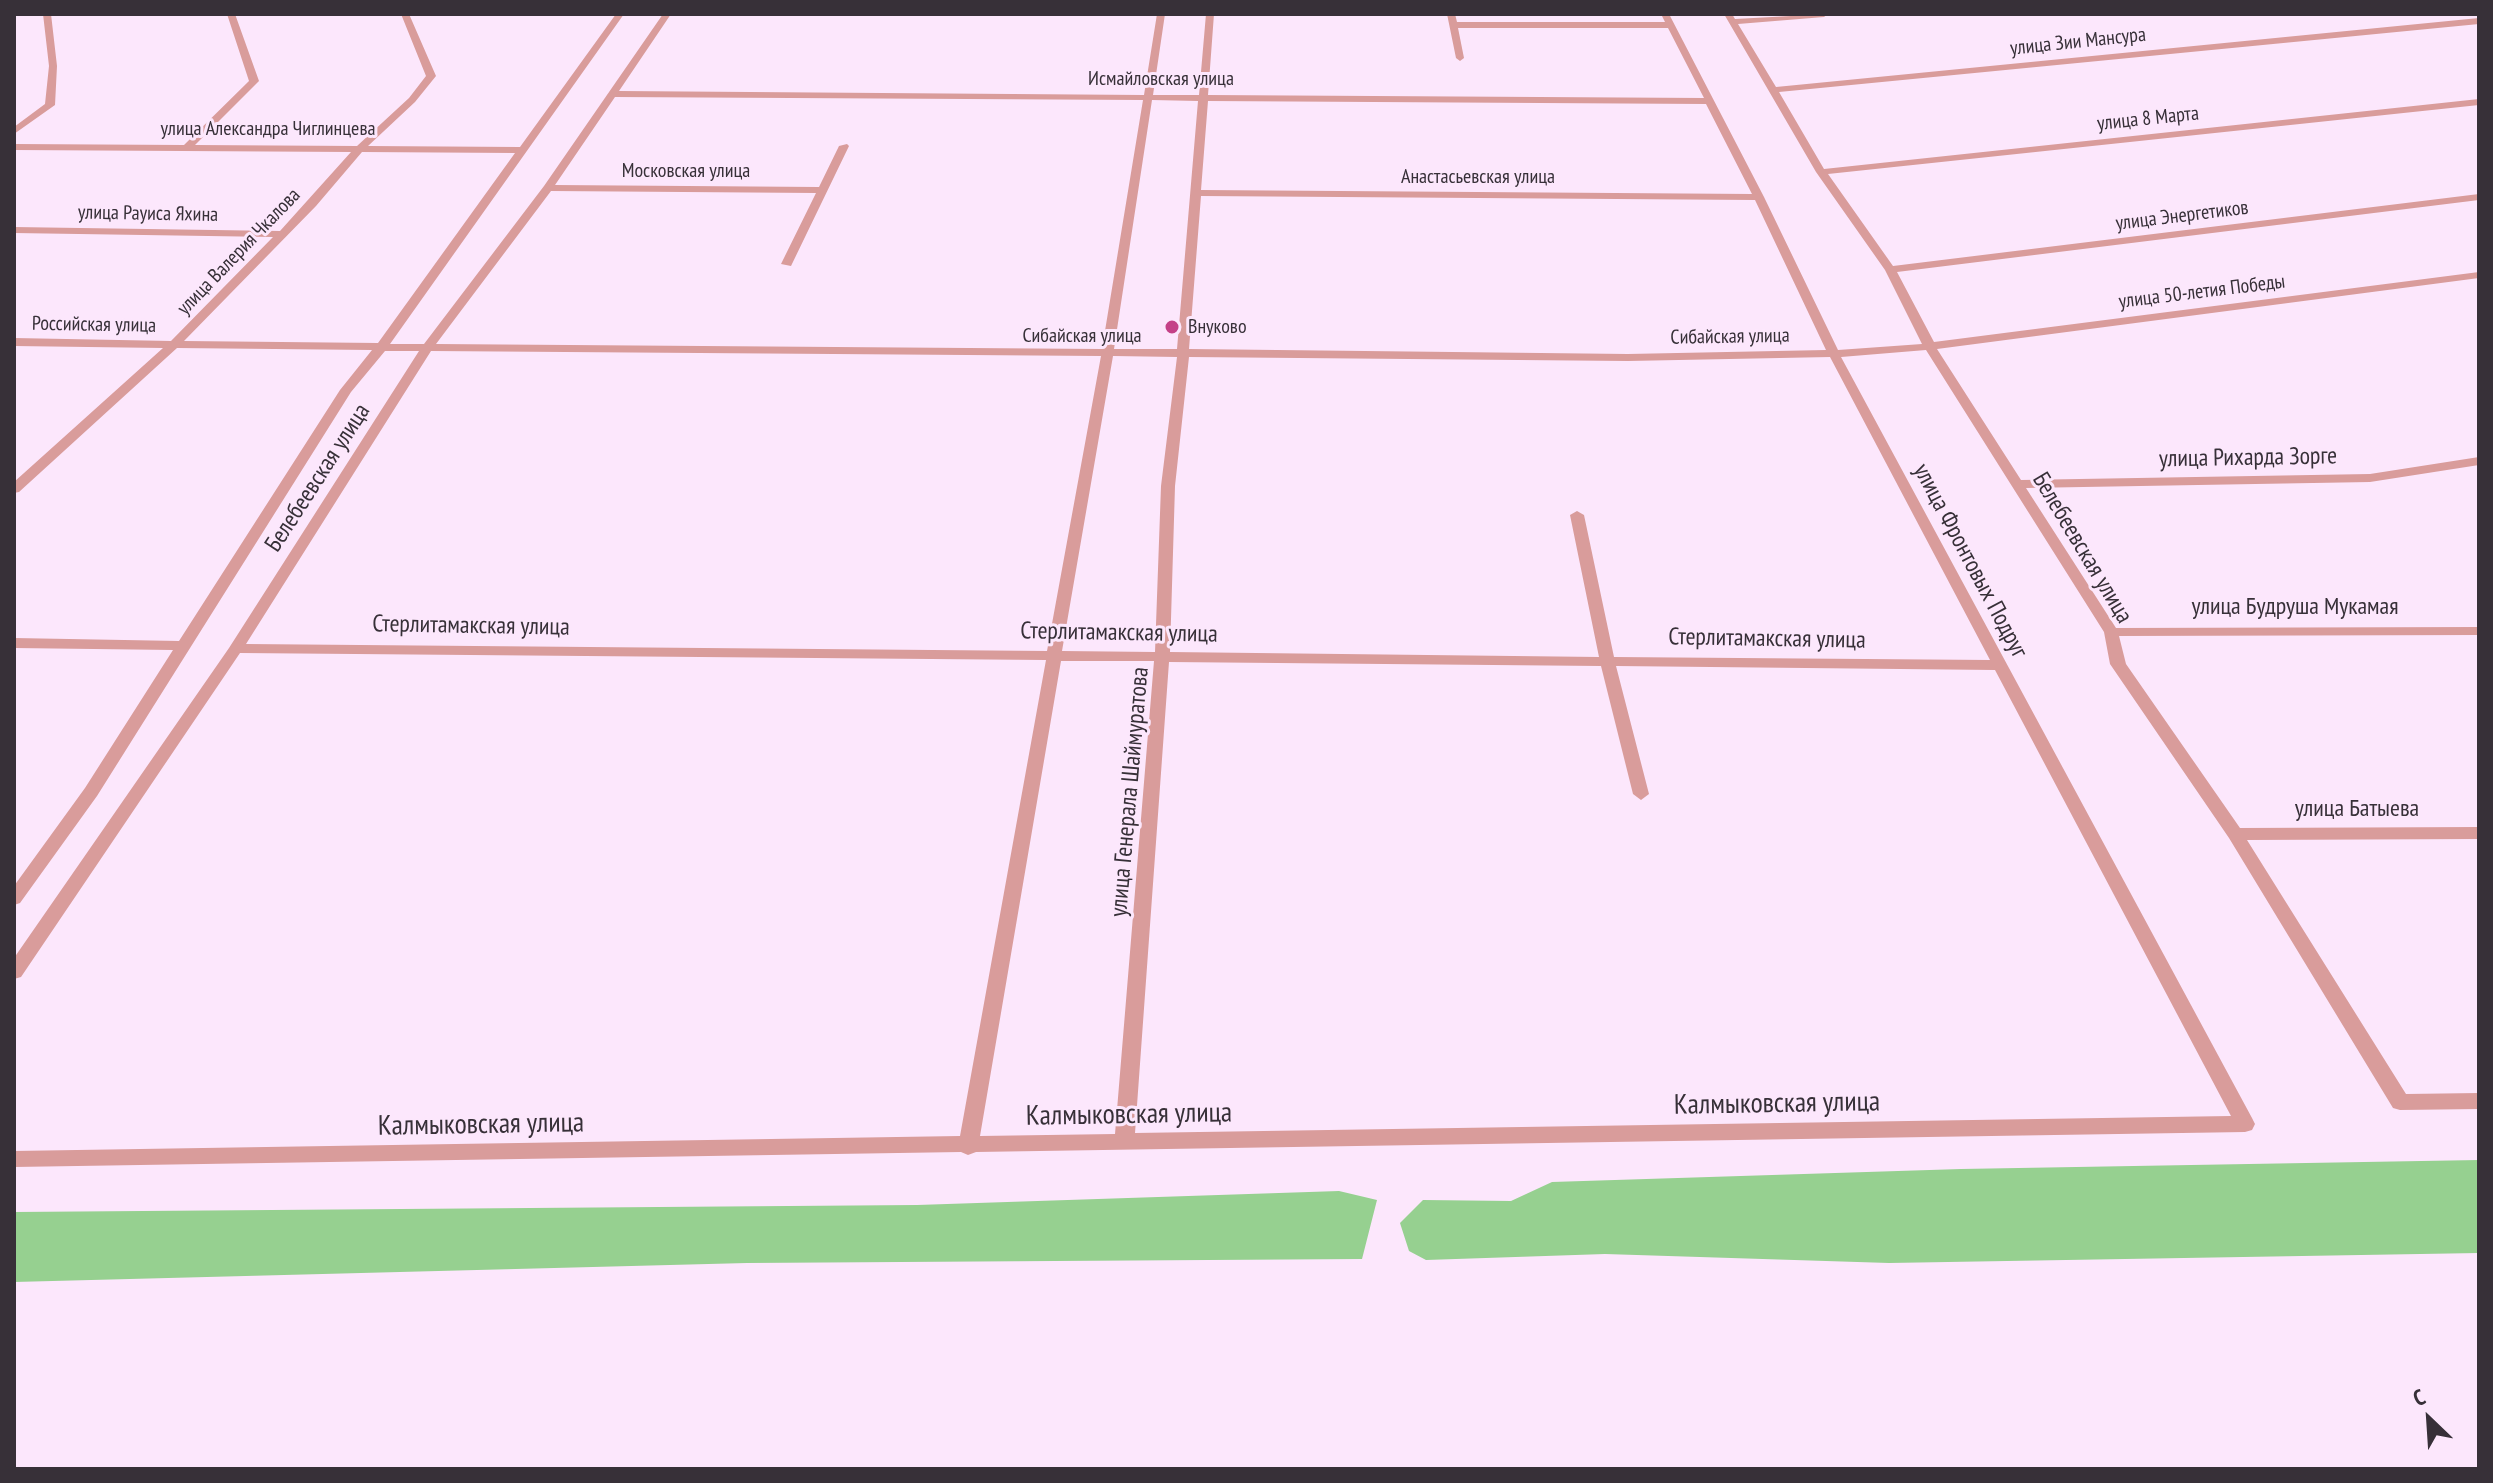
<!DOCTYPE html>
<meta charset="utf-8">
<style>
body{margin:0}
#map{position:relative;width:2493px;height:1483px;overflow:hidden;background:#fce7fc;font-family:"PT Sans Narrow",sans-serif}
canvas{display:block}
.frame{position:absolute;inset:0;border:16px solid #373038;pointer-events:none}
.north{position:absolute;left:2389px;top:1379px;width:80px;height:80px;-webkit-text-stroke:6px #fce7fc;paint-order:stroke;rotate:335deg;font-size:22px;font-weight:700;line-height:32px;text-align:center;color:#373038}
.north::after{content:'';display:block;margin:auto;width:28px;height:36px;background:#373038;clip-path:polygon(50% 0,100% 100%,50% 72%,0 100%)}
</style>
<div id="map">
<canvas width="2493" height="1483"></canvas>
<div class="frame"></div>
<div class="north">С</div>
</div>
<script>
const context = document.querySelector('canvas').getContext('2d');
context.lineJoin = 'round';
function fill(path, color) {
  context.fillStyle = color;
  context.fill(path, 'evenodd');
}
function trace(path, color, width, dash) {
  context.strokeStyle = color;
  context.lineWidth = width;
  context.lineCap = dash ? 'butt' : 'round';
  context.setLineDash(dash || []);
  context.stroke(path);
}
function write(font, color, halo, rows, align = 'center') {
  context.font = font + ' "PT Sans Narrow",sans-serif';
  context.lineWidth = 6;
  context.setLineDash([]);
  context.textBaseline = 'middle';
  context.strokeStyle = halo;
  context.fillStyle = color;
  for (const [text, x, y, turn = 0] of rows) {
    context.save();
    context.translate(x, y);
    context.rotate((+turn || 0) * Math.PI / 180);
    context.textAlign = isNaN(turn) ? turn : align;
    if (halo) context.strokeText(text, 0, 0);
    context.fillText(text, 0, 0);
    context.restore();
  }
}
fill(new Path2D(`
 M2479,1160V1253L1889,1263L1605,1254L1426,1260L1409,1251L1400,1223L1423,1200L1511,1201L1552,1182L1961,1169Z
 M1339,1191L1377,1200L1362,1259L747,1263L14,1282V1212L917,1205Z`), '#96d090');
fill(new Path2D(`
 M43,14H51L57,66L55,105L14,134V127L45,104L49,66Z
 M227,14H235L259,81L195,145L357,146L409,98L426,76L401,14H409L436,76L415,102L368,146L520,147L616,14H624L390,344H424L544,186L663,14H671L619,91L1144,95L1157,14H1165L1153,95H1199L1206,14H1214L1208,95L1704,98L1668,28H1458L1464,58L1460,61L1456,58L1447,14H1455L1457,22H1665L1661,14H1669L1764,197L1838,350L1922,344L1885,270L1816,172L1724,14H1732L1735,19L1828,14L1824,17L1738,24L1776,87L2479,18V24L1779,92L1824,169L2479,99V105L1828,174L1893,266L2479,194V200L1897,272L1934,342L2479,272V278L1937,349L2021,480L2370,474L2479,457V465L2370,482L2026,488L2116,628L2479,627V635L2119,636L2126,664L2240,828L2479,827V839L2247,840L2406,1094L2479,1093V1109L2400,1110L2393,1108L2229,838L2110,664L2104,632L1926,350L1841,357L2252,1118L2255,1124L2252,1130L2245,1132L976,1152L968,1155L961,1152L14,1167V1151L960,1136L1046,660L240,653L21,977L14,979V958L229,648L419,351H385L351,392L97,796L20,903L14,905V886L85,788L173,650L14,648V638L179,641L340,390L372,350L177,348L19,492L14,493V482L163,348L14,346V338L171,341L273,237L14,233V227L280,231L351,152L14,150V144L184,145L249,81ZM615,97L1143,100L1102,349L436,344L551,191L816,193L781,264L791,266L849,146L847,144L839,146L819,187L555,185ZM1152,100L1198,101L1177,349H1114ZM1208,101L1706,104L1752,194L1201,190ZM362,152L515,153L378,343L184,341L316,206ZM1201,196L1755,200L1826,350L1628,354L1189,349ZM431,351L1101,356L1047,651L246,644ZM1113,356L1177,357L1161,486L1155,652L1062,651ZM1189,357L1628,361L1830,357L1990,660L1614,657L1584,515L1577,511L1570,515L1599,657L1170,652L1175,486ZM1061,661H1154L1115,1134L980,1136ZM1169,662L1601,666L1633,794L1641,800L1649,794L1616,666L1995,670L2231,1116L1135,1133Z`), '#d99c9b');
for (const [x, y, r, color] of [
 [1172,327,8,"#c44187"]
]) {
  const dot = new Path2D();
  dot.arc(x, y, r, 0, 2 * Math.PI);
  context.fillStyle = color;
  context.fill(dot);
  trace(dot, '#fce7fc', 3);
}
write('20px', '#373038', '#fce7fc', [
 ["улица Зии Мансура",2078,42,-6],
 ["Исмайловская улица",1161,79],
 ["улица 8 Марта",2148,119,-6],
 ["улица Александра Чиглинцева",268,129],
 ["Московская улица",686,171],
 ["Анастасьевская улица",1478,177],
 ["улица Рауиса Яхина",148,214,1],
 ["улица Энергетиков",2182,216,-7],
 ["улица Валерия Чкалова",239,252,-46],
 ["улица 50-летия Победы",2202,292,-7],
 ["Российская улица",94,325,1],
 ["Сибайская улица",1082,336],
 ["Сибайская улица",1730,337,-1]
]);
write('20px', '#373038', '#fce7fc', [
 ["Внуково",1188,327]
], 'left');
write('24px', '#373038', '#fce7fc', [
 ["улица Рихарда Зорге",2248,458,-1],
 ["Белебеевская улица",318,478,-57],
 ["Белебеевская улица",2082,548,59],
 ["улица Фронтовых Подруг",1970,561,62],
 ["улица Будруша Мукамая",2295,607],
 ["Стерлитамакская улица",471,626,1],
 ["Стерлитамакская улица",1119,633,1],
 ["Стерлитамакская улица",1767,639,1],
 ["улица Генерала Шаймуратова",1130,792,-85],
 ["улица Батыева",2357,809]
]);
write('28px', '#373038', '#fce7fc', [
 ["Калмыковская улица",1777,1104,-1],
 ["Калмыковская улица",1129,1115,-1],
 ["Калмыковская улица",481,1125,-1]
]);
</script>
